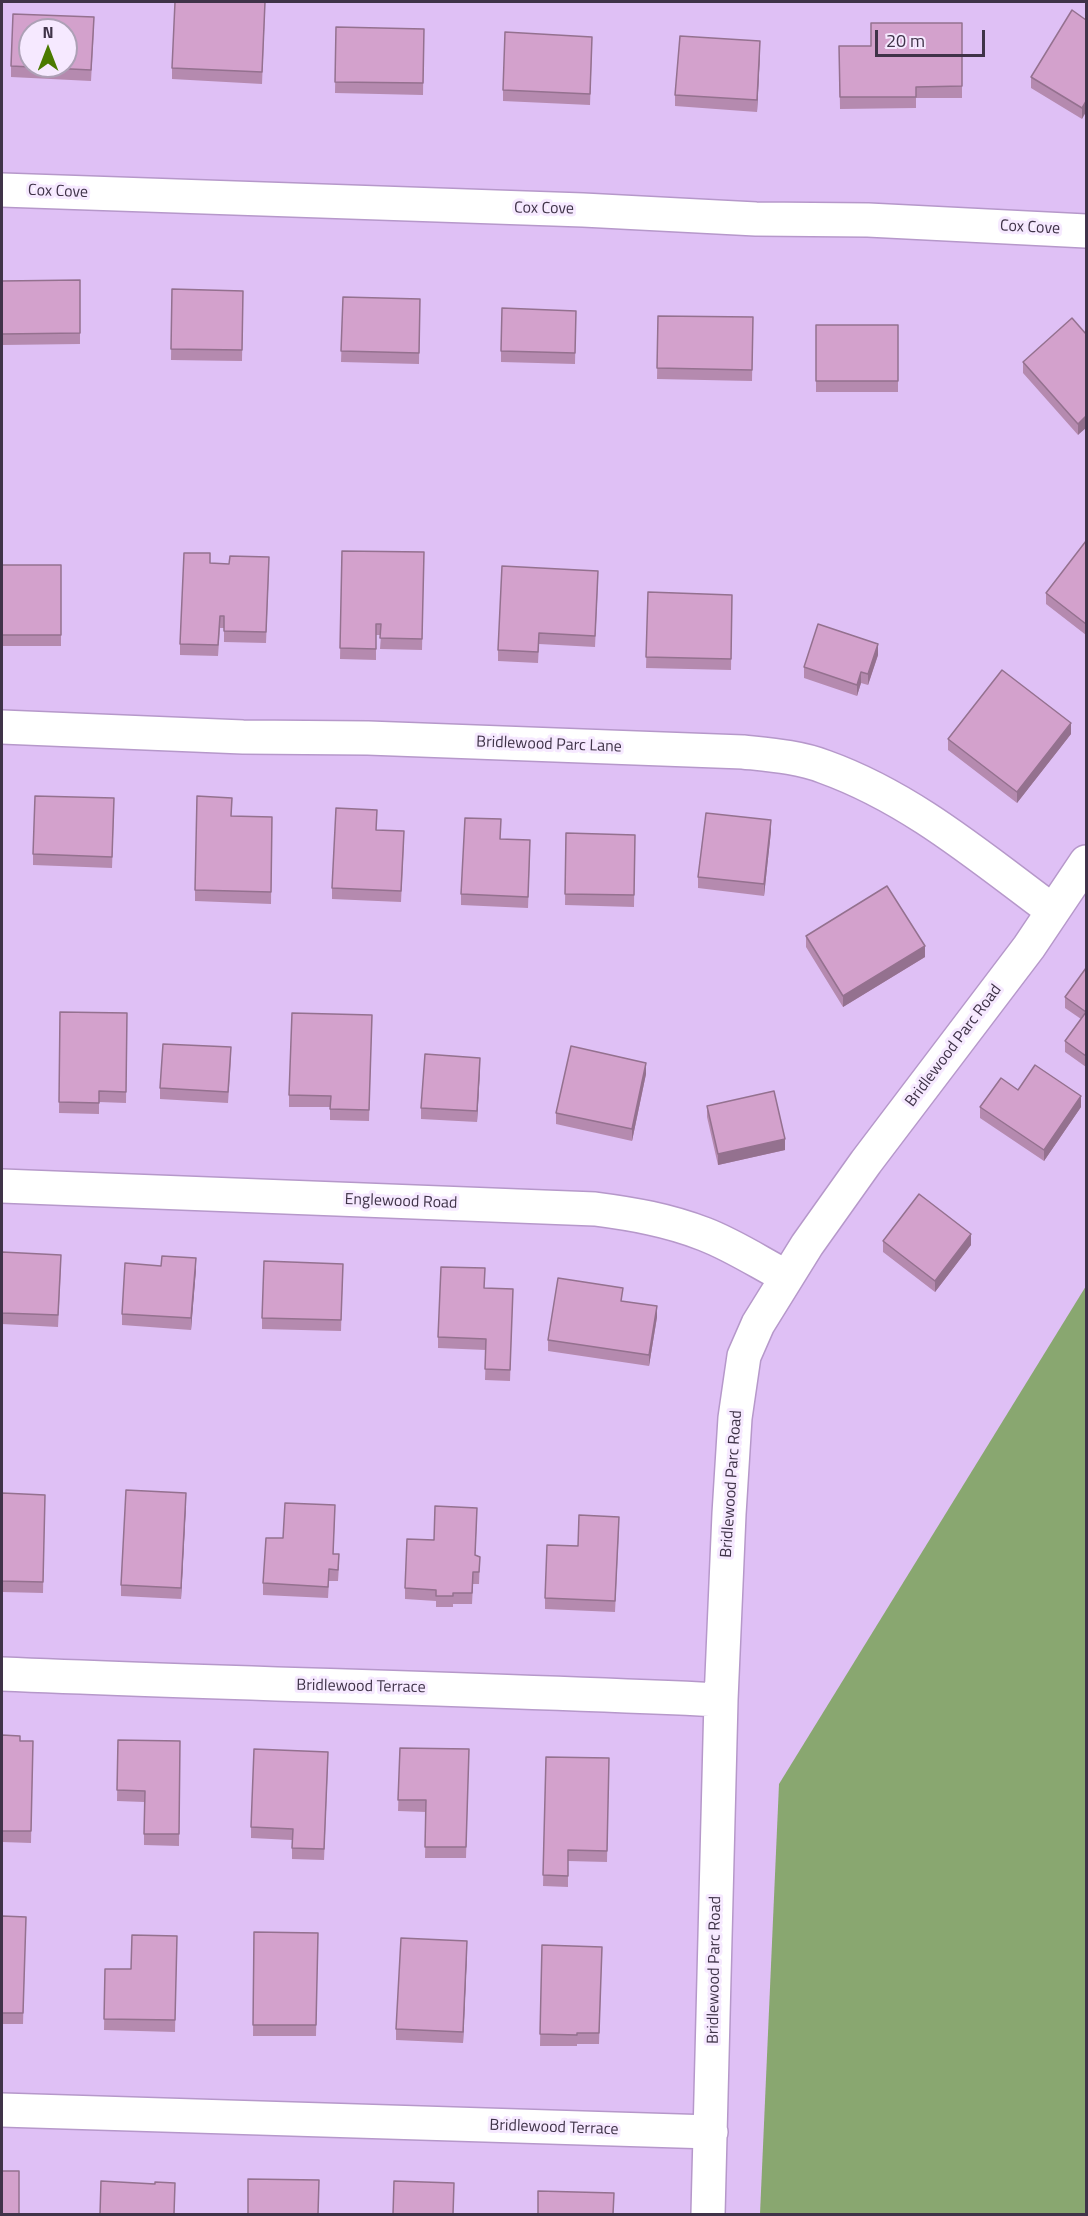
<!DOCTYPE html>
<style>
body{margin:0}
#map{position:relative;width:1088px;height:2216px;overflow:hidden;background:#dfc0f5;font-family:"Titillium Web",sans-serif}
canvas{display:block}
.frame{position:absolute;inset:0;border:3px solid #3f3348;pointer-events:none}
.north{position:absolute;left:18px;top:18px;width:60px;height:60px;box-sizing:border-box;background:#f6e9ff;border:2px solid #ada0b6;border-radius:50%;rotate:0deg;font-size:16px;font-weight:700;line-height:24px;text-align:center;color:#3f3348}
.north::after{content:'';display:block;margin:auto;width:21px;height:27px;background:#4b7a00;clip-path:polygon(50% 0,100% 100%,50% 72%,0 100%)}
.scale{position:absolute;left:875px;top:30px;width:110px;height:27px;box-sizing:border-box;border:3px solid #3f3348;border-top:0;padding-left:8px;font-size:18px;line-height:21px;white-space:nowrap;color:#3f3348;-webkit-text-stroke:4px #f6e9ff;paint-order:stroke}
</style>
<div id="map">
<canvas width="1088" height="2216"></canvas>
<div class="frame"></div>
<div class="north">N</div>
<div class="scale">20 m</div>
</div>
<script>
const context = document.querySelector('canvas').getContext('2d');
context.lineJoin = 'round';
function fill(path, color) {
  context.fillStyle = color;
  context.fill(path, 'evenodd');
}
function trace(path, color, width, dash) {
  context.strokeStyle = color;
  context.lineWidth = width;
  context.lineCap = dash ? 'butt' : 'round';
  context.setLineDash(dash || []);
  context.stroke(path);
}
function write(font, color, halo, rows, align = 'center') {
  context.font = font + ' "Titillium Web",sans-serif';
  context.lineWidth = 6;
  context.setLineDash([]);
  context.textBaseline = 'middle';
  context.strokeStyle = halo;
  context.fillStyle = color;
  for (const [text, x, y, turn = 0] of rows) {
    context.save();
    context.translate(x, y);
    context.rotate((+turn || 0) * Math.PI / 180);
    context.textAlign = isNaN(turn) ? turn : align;
    if (halo) context.strokeText(text, 0, 0);
    context.fillText(text, 0, 0);
    context.restore();
  }
}
fill(new Path2D(`
 M1086,1286V2214H760L779,1784Z`), '#89a770');
const minor = new Path2D(`
 M2,190L583,210L756,219L868,220L1086,231
 M2,727L243,737L368,738L743,752C771,755 799,757 825,767C911,798 980,857 1053,911
 M2,1186L595,1209C633,1214 668,1220 704,1234C733,1245 760,1263 787,1277
 M2,1674C241,1684 481,1689 721,1700
 M2,2110L711,2132
 M708,2214L721,1700L729,1514L735,1418L744,1356L758,1324L807,1245L866,1162L1029,947L1086,862`);
trace(minor, '#b698ca', 36);
trace(minor, '#fff', 33);
fill(new Path2D(`
 M265,11L262,84L172,79V68Z
 M1086,20L1082,119L1031,88V77Z
 M962,23V98H916V108L840,109L839,46H871Z
 M336,27L424,29L423,95L335,93Z
 M94,28L91,81L11,77V66Z
 M592,48L590,105L503,101V90Z
 M760,53L757,112L675,106V95Z
 M80,280V344L2,345V281Z
 M172,289L243,291L242,361L171,360Z
 M343,297L420,299L419,364L341,362Z
 M576,311L575,364L501,362V351Z
 M658,316L753,317L752,381L657,379Z
 M816,325H898V392H816Z
 M1086,334L1078,435L1023,373V362Z
 M1086,541V635L1046,604V593Z
 M2,549V565H61V646H2Z
 M342,551L424,552L422,650L380,649L381,635H376V660L340,659Z
 M210,563L269,568L266,643L224,642V628H220L218,656L180,655V644Z
 M598,582L595,647L539,644L538,663L498,661V650Z
 M648,592L732,595L731,670L646,668Z
 M878,655L868,685L861,683L857,696L804,678V667Z
 M1071,734L1017,803L948,750V739Z
 M114,809L112,868L33,865V854Z
 M232,816L272,817L271,904L195,901V890Z
 M376,830L404,842L401,902L332,899V888Z
 M771,831L764,896L698,888V877Z
 M566,833L635,835L634,907L565,905Z
 M530,851L528,908L461,905V894Z
 M806,936L925,957L843,1007L806,947Z
 M1086,968V1067L1065,1052V1041L1081,1019L1065,1008V997Z
 M60,1012L127,1013L126,1103L99,1102V1114L59,1113Z
 M372,1015L369,1121L330,1120V1107H289V1095Z
 M231,1058L228,1103L160,1099V1088Z
 M480,1069L477,1122L421,1119V1108Z
 M646,1074L632,1141L556,1124V1113Z
 M1018,1090L1081,1107L1044,1161L980,1118V1107Z
 M707,1106L785,1150L718,1165L707,1117Z
 M883,1241L971,1245L935,1292L883,1252Z
 M2,1252L61,1266L58,1327L2,1324Z
 M343,1264L341,1331L262,1329V1318Z
 M196,1269L191,1330L122,1325V1314Z
 M484,1288L513,1289L510,1381L485,1380L486,1350L438,1348V1337Z
 M623,1301L657,1317L649,1366L548,1351V1340Z
 M2,1493L45,1495L43,1593L2,1592Z
 M186,1504L181,1599L121,1596V1585Z
 M335,1516L333,1554L339,1565L338,1581H329L328,1598L263,1595V1583L283,1538Z
 M477,1519L475,1555L480,1557L479,1584H473L472,1604H453V1607H436V1601L405,1599V1588L434,1540Z
 M619,1528L615,1612L545,1609V1598L578,1546Z
 M2,1735L20,1741H33L31,1843L2,1842Z
 M118,1740L180,1741L179,1846L144,1845V1802L117,1801Z
 M400,1748L469,1749L466,1858H425L426,1812L398,1811Z
 M546,1757L609,1758L607,1862L568,1861V1887L543,1886Z
 M328,1763L324,1860L292,1859V1840L251,1838V1827Z
 M2,1916L26,1917L23,2024H2Z
 M254,1932L318,1933L316,2036H253Z
 M177,1936L175,2032L104,2030L105,1969H131Z
 M542,1945L602,1947L599,2044H577V2046H540Z
 M467,1953L463,2043L396,2040V2029Z`), '#b58aaf');
fill(new Path2D(`
 M760,41V53L757,112V100Z
 M1086,101V112L1082,119V108Z
 M1086,416V428L1078,435V424Z
 M878,644V655L868,685V674Z
 M861,672V683L857,696V685Z
 M1071,723V734L1017,803V792Z
 M771,820V831L764,896V884Z
 M925,946V957L843,1007V996Z
 M480,1058V1069L477,1122V1111Z
 M646,1063V1074L632,1141V1129Z
 M1081,1096V1107L1044,1161V1150Z
 M785,1139V1150L718,1165V1154Z
 M971,1234V1245L935,1292V1281Z
 M196,1258V1269L191,1330V1318Z
 M657,1306V1317L649,1366V1355Z
 M186,1493V1504L181,1599V1588Z
 M467,1941V1953L463,2043V2032Z`), '#94718f');
const building = new Path2D(`
 M175,2H265L262,72L172,68Z
 M1072,10L1086,20V101L1082,108L1031,77Z
 M13,14L94,17L91,70L11,66ZM30,30H66V66H30Z
 M871,23H962V86L916,87V97H840L839,46H871Z
 M336,27L424,29L423,83L335,82Z
 M505,32L592,37L590,94L503,90Z
 M680,36L760,41L757,100L675,95Z
 M80,280V333L2,334V281Z
 M172,289L243,291L242,350L171,349Z
 M343,297L420,299L419,353L341,351Z
 M502,308L576,311L575,353L501,351Z
 M658,316L753,317L752,370L657,368Z
 M1072,318L1086,334V416L1078,424L1023,362Z
 M816,325H898V381H816Z
 M1086,541V624L1046,593Z
 M2,549V565H61V635H2Z
 M342,551L424,552L422,639L380,638L381,624H376V649L340,648Z
 M184,553H210V563L229,564L230,556L269,557L266,632L224,631V616H220L218,645L180,644Z
 M502,566L598,571L595,636L539,633L538,652L498,650Z
 M648,592L732,595L731,659L646,657Z
 M818,624L878,644L868,674L861,672L857,685L804,667Z
 M1002,670L1071,723L1017,792L948,739Z
 M35,796L114,798L112,857L33,854Z
 M197,796L232,798L231,816L272,817L271,892L195,890Z
 M336,808L377,810L376,830L404,831L401,891L332,888Z
 M706,813L771,820L764,884L698,877Z
 M465,818L501,819L500,839L530,840L528,897L461,894Z
 M566,833L635,835L634,895L565,894Z
 M887,886L925,946L843,996L806,936Z
 M1086,968V1056L1065,1041L1086,1012L1065,997Z
 M60,1012L127,1013L126,1092L99,1091V1103L59,1102Z
 M292,1013L372,1015L369,1110L330,1109L331,1096L289,1095Z
 M163,1044L231,1047L228,1092L160,1088Z
 M571,1046L646,1063L632,1129L556,1113Z
 M425,1054L480,1058L477,1111L421,1108Z
 M1035,1065L1081,1096L1044,1150L980,1107L1001,1078L1018,1090Z
 M774,1091L785,1139L718,1154L707,1106Z
 M919,1194L971,1234L935,1281L883,1241Z
 M2,1252L61,1255L58,1315L2,1313Z
 M162,1256L196,1258L191,1318L122,1314L125,1263L161,1266Z
 M264,1261L343,1264L341,1320L262,1318Z
 M441,1267L485,1268L484,1288L513,1289L510,1370L485,1369L486,1339L438,1337Z
 M558,1278L623,1288L621,1301L657,1306L649,1355L548,1340Z
 M126,1490L186,1493L181,1588L121,1585Z
 M2,1493L45,1495L43,1582L2,1581Z
 M285,1503L335,1505L333,1554H339L338,1570L329,1569L328,1587L263,1583L266,1538H283Z
 M435,1506L477,1508L475,1555L480,1557L479,1572H473L472,1593H453V1596H436V1590L405,1588L407,1539L434,1540Z
 M579,1515L619,1517L615,1601L545,1598L547,1545L578,1546Z
 M2,1735L20,1736V1741H33L31,1831H2Z
 M118,1740L180,1741L179,1834H144L145,1791L117,1790Z
 M400,1748L469,1749L466,1847H425L426,1800H398Z
 M254,1749L328,1752L324,1849L292,1848L293,1829L251,1827Z
 M546,1757L609,1758L607,1851L568,1850V1876L543,1875Z
 M2,1916L26,1917L23,2013H2Z
 M254,1932L318,1933L316,2025H253Z
 M132,1935L177,1936L175,2020L104,2019L105,1969H131Z
 M401,1938L467,1941L463,2032L396,2029Z
 M542,1945L602,1947L599,2033H577V2035L540,2034Z
 M2,2171H19V2214H2Z
 M248,2179L319,2180L318,2214H248Z
 M101,2181L155,2184V2182L175,2183L174,2214H100Z
 M394,2181L454,2183L453,2214H393Z
 M538,2191L614,2193L613,2214H538Z`);
fill(building, '#d3a1cc');
trace(building, '#94718f', 1.5);
write('16px', '#3f3348', '#f6e9ff', [
 ["Cox Cove",58,192,2],
 ["Cox Cove",544,209,1],
 ["Cox Cove",1030,228,3],
 ["Bridlewood Parc Lane",549,745,2],
 ["Bridlewood Parc Road",954,1046,-53],
 ["Englewood Road",401,1202,2],
 ["Bridlewood Parc Road",732,1484,-86],
 ["Bridlewood Terrace",361,1687,1],
 ["Bridlewood Parc Road",715,1970,-89],
 ["Bridlewood Terrace",554,2128,2]
]);
</script>
